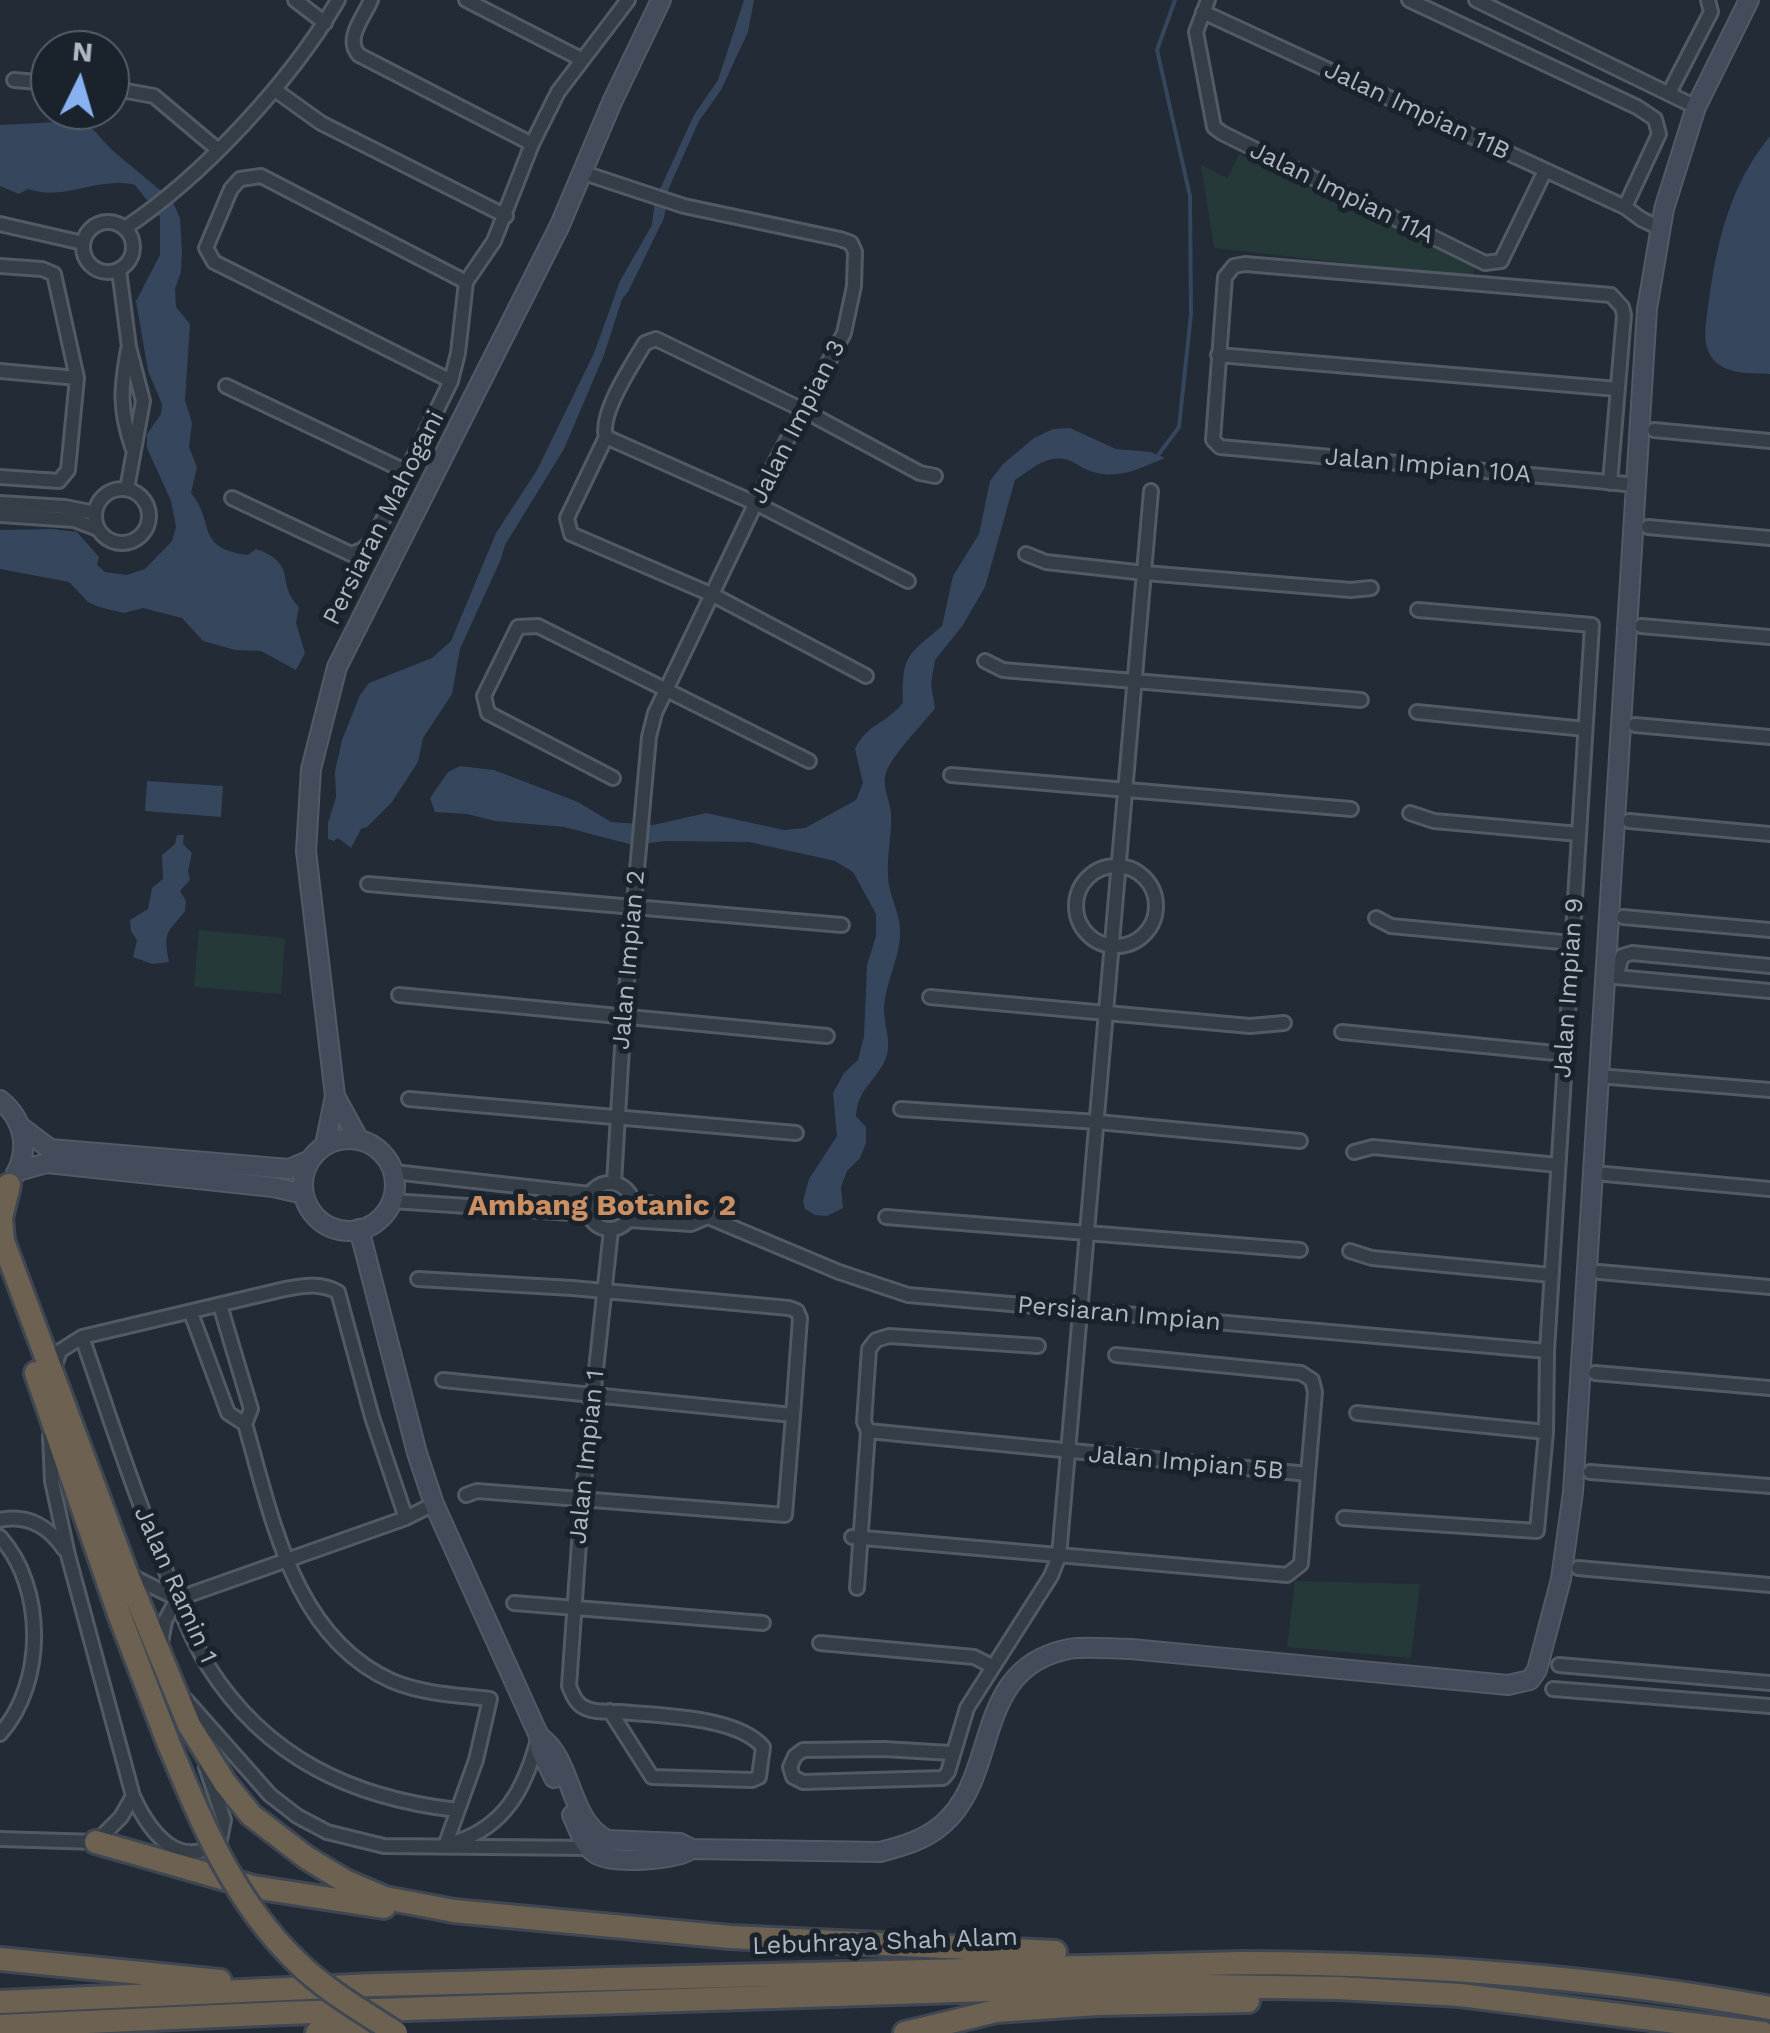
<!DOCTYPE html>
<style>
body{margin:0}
#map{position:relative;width:1770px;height:2033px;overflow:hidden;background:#222b36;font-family:"Work Sans",sans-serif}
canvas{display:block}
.north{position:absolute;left:30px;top:30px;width:100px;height:100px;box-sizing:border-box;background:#1a222b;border:2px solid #565e68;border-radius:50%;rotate:5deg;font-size:28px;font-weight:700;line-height:40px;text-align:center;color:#afb7c3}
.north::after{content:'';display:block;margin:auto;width:35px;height:45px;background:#87b1f1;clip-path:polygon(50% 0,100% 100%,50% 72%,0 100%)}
</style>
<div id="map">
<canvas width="1770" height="2033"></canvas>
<div class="north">N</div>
</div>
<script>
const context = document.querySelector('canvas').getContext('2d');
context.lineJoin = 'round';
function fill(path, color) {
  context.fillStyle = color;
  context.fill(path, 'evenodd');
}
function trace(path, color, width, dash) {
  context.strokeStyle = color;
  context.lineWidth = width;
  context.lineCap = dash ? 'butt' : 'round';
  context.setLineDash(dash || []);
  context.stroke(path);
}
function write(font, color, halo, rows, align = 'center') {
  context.font = font + ' "Work Sans",sans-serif';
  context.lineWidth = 10;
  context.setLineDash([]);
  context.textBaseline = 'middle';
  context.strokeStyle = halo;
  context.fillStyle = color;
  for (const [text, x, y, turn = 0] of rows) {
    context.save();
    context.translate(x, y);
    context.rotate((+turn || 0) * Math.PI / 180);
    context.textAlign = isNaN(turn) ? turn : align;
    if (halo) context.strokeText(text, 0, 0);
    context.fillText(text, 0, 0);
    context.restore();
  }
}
fill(new Path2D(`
 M1239,154L1476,267L1471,277L1214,248L1201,165L1228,178Z
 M199,930L285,938L281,994L194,987Z
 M1295,1581L1420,1584L1411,1658L1287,1647Z`), '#263939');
fill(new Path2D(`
 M744,0H754L748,32L721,90L699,121L668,190L664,218L628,292L622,299L604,355L564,449L505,545L501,559L460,649L452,694L423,738L418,762L392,802L367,827L361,829L351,848L338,838L334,841L328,839V823L336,797L335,771L342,740L360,695L369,683L432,658L451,641L496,533L537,470L594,353L620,281L652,225L655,200L694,115L718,80Z
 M71,117L89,125L112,150L172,200L180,218L182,252L181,272L175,289L176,307L190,324L185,400L192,423L189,447L197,467L191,493C216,523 194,548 248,555L256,549C299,564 275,583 299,607L296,623L305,653L296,670L261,651L235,650L203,641L182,618L143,608L124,613L99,607L88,602L69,582L0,569V530L52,529L77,532L99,557L97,565L105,572L126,575L145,569L172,541L176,527L171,501L147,448V434L161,414L162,404L148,371L136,301L160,255V217L135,185C98,176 64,202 28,189L19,194L0,186V125L58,122Z
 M1770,136V374C1751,373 1726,375 1713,359C1701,344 1706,324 1708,307C1716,245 1729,186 1770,136Z
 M1070,428L1116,449L1151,452L1165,458C1145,466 1125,477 1103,474C1091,473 1083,468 1073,462C1051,451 1033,468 1015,480L985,587L963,625L935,660L931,684L935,708C921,727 890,756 885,776C883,789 890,801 891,813C892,834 887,854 888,875C888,892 898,909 900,927C902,956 885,981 884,1009C884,1025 891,1040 887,1055C879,1080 858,1086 856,1116L866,1127V1143L860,1158L847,1171L841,1187L843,1208L827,1216L815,1215L805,1209L803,1201L809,1179L837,1136L833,1093L844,1073L858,1060L864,1036L867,965L876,936V914L853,872L835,861L749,842L666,841L633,845L564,827L495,821L467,814L435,812L430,798L448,772L460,766L494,770L578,802L611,822L653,825L706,813L784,830L805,828L856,800L863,783L855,749C867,724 884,725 903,703C902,654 907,656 942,626L953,576L979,534L990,481L1003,464L1034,438L1053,429Z
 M147,781L223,786L221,817L145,811Z
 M177,835H184L183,844L192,853L188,871L190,880L180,891L186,901L185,911C167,934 163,930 169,962L152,964L133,957L137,940L131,931L130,920L148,909L152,888L163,879L162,855L175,844Z`), '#36465d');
trace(new Path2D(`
 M1159,454L1179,427L1191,314L1190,196L1157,50L1175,0`), '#36465d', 4);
const street = new Path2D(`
 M295,0L325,23
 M371,0C364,17 344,39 359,55L532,144
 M466,0L581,59
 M1208,0L1196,32L1214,127L1222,133L1485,263L1501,261L1545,171
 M1409,0L1637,107L1655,119L1659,134L1625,207
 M1476,0L1696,107
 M1203,12L1625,207L1641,219L1660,228
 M14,80L50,83
 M110,88L154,96L217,149
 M275,90L321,123L506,216
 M1669,93L1711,12L1708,0
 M584,173L684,206L840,239L851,243L855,252L854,286L844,333L776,461L655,713L649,737L624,1014L614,1183
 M83 247a25 25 0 1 1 50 0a25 25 0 1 1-50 0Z
 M0,224L83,243
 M125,228C203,176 291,81 338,0
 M0,266L42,269L54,274L77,378L68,470L59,481L0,477
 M119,270L129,347L143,401L127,489
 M128,349C121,388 119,408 132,447
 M1218,355L1618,389
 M0,371L77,378
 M451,381L214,262L206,248L231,189L240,179L261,176L466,282
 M226,386L405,471
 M1654,430L1770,441
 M606,437L757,504L908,581
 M1610,483L1624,315L1622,307L1611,295L1245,264L1234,266L1225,277L1213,440L1220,447L1597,481L1635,485
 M95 516a27 27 0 1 1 54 0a27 27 0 1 1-54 0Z
 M232,498L351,554L362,550L373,540L451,381L458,353L466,282L494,241L532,144L558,92L628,0
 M0,503L65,507L95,513
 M0,515L74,520L98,529
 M1648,527L1770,538
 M1026,554L1046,562L1145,573L1351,590L1371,588
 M1641,626L1770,637
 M985,661L1003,670L1361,700
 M866,676L713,595L571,534L567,518L606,437C599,414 632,365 645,343L656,339L803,410L920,473L935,476
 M1417,712L1585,729
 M1635,725L1770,737
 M951,775L1351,809
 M613,778L488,713L484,696L518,627L538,626L809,761
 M1410,813L1434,821L1579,834
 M1629,821L1770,834
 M1076 906a40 40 0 1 1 80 0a40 40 0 1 1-80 0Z
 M368,884L842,925
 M1623,917L1770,930
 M1376,918L1391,926L1572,943
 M1770,966L1632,953L1622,956L1616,977L1770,991
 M399,995L827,1036
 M930,997L1250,1026L1284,1023
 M1342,1032L1565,1054
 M1610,1077L1770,1090
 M409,1099L796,1133
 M901,1109L1098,1122L1300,1141
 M1354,1152L1373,1147L1558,1165
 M394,1172L590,1194
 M1605,1174L1770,1189
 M587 1206a23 23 0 1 1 46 0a23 23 0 1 1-46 0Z
 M392,1201L587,1214
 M633,1201L689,1209L839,1272L908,1295L1547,1351
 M886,1217L1300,1250
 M629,1220L691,1224L705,1218
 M1350,1251L1372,1258L1551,1275
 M1599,1272L1770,1287
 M418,1279L572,1288L789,1308L797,1311L800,1318L793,1415L443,1380
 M220,1305L251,1409L245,1424C272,1517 293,1637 392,1681C423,1694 457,1695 490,1699L476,1760L445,1846
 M191,1313L228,1413L245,1424
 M82,1337C107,1409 130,1482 159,1553C173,1590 187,1632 208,1666C266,1758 352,1798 457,1810
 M1038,1346L889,1336L876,1340L869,1349L864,1422L868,1431L1308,1474L1315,1392L1312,1380L1301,1373L1116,1355
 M54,1368L60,1351L82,1337L285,1289C304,1286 320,1282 338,1292L372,1417L406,1518
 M1595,1373L1770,1388
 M1357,1413L1546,1432
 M50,1436L52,1481L68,1555L133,1796C149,1831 180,1874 220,1840L224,1820L206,1767
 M1590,1472L1770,1486
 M466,1495L477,1491L785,1515L793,1415
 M1344,1518L1537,1531L1546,1432L1547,1351L1592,625L1418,610
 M0,1520C28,1514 49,1527 64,1549
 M0,1537C45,1587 46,1682 0,1734
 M852,1537L1287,1575L1301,1564L1308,1474
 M1578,1568L1770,1585
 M130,1575L177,1599
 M857,1588L868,1431
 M514,1603L763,1623
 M820,1643L974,1657L992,1666
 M160,1648L165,1621L177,1599L406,1518L434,1504
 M1559,1665L1770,1683
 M1553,1689L1770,1706
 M186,1700L270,1795L297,1816L327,1832L384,1846L591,1848
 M610,1711L652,1777L752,1780L759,1777L763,1747C737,1716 659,1716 620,1712C610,1711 597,1713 588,1709C577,1706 573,1696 569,1686L582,1500L611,1230
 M951,1753L884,1749L803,1750L795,1756L790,1767L793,1777L803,1782L943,1778L948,1772L967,1708L1051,1576L1059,1556L1151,491
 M0,1839L96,1842L121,1817L133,1796
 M456,1842C505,1826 524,1789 537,1743`);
const secondary = new Path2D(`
 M335,1096L359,1140
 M0,1100C24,1119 30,1149 15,1175
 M21,1127L50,1149L289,1169L310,1160
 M303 1185a46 46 0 1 1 92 0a46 46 0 1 1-92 0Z
 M325,1145L335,1096L306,851L311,769L337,667L560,225L612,102L661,0
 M18,1171L47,1163L273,1187L304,1194
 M359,1229L417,1453L434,1504L539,1736L540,1749L554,1778
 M539,1736C574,1760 567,1819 607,1840L680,1843L692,1849L880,1852C903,1846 925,1840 943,1824C1001,1774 971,1668 1069,1649C1088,1646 1111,1649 1131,1649L1508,1685L1530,1680L1537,1670L1561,1579L1573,1492L1647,309L1664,209L1696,107L1749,0
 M572,1815C578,1827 584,1849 598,1855C616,1864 676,1860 692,1849`);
const highway = new Path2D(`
 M9,1185L1,1218L3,1241L126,1572L189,1725L225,1783L251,1815L307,1858L345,1881L385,1898L454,1911L730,1937L1055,1952
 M36,1373L119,1614L168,1742
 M96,1842L253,1887L384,1907
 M0,1959L220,1981
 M0,2002L375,1985L1243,1963C1420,1964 1596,1976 1770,2008
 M0,2026L284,2013L1139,1985L1338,1988L1460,1995L1763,2033
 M317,2033L377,2021
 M905,2033L996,2011L1097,2004L1248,2001`);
trace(street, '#525a65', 18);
trace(secondary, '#525a65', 22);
trace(highway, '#3f4752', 28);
trace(street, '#353d47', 12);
trace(secondary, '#434c5a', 18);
trace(highway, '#6d6252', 22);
const highwayBridge = new Path2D(`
 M168,1742C201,1821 233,1900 296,1961C325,1990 362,2011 396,2033`);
trace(highwayBridge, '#3f4752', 28, []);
trace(highwayBridge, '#6d6252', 22);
write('25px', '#afb7c3', '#1a222b', [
 ["Jalan Impian 11B",1417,111,25],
 ["Jalan Impian 11A",1342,193,26],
 ["Jalan Impian 3",798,422,-63],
 ["Jalan Impian 10A",1428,466,5],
 ["Persiaran Mahogani",384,518,-63],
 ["Jalan Impian 2",629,960,-85],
 ["Jalan Impian 9",1569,988,-86],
 ["Persiaran Impian",1119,1314,5],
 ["Jalan Impian 1",587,1457,-84],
 ["Jalan Impian 5B",1186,1463,5],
 ["Jalan Ramin 1",175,1585,66],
 ["Lebuhraya Shah Alam",885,1942,-2]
]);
write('bold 30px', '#cc8f62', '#1a222b', [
 ["Ambang Botanic 2",602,1206]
]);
</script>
